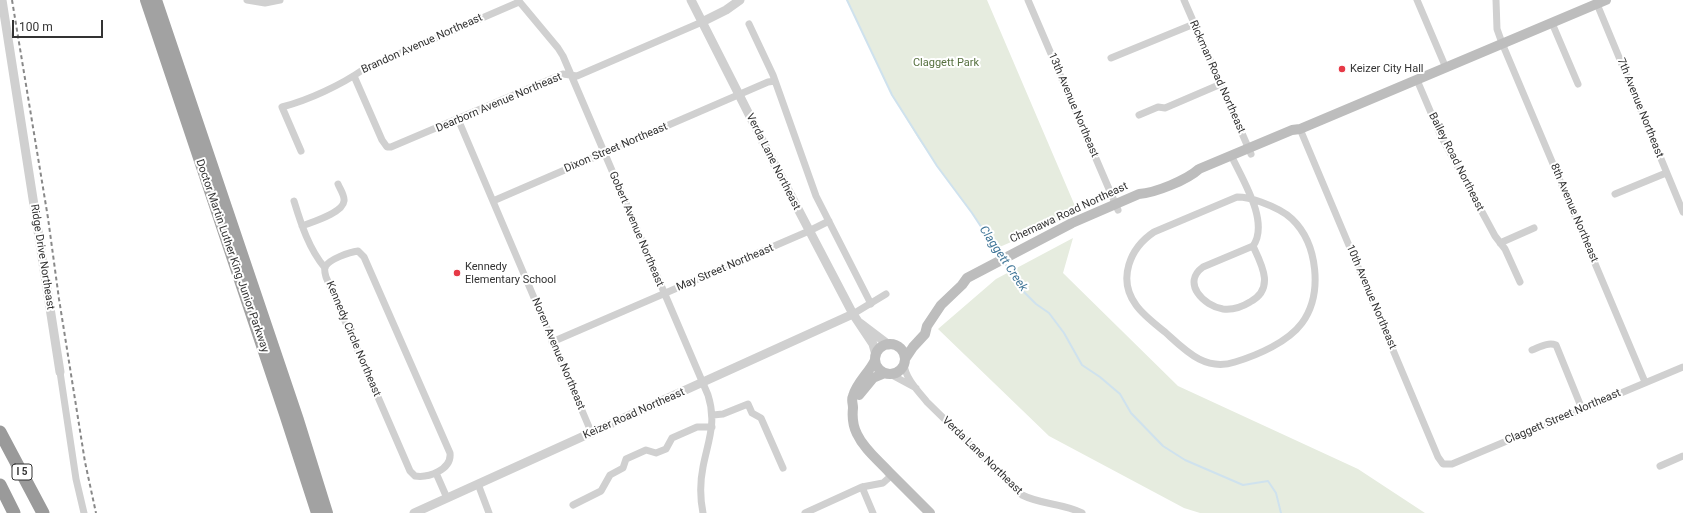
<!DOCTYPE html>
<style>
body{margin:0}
#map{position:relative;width:1683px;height:513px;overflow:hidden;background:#fff;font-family:Roboto,sans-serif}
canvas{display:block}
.scale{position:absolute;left:12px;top:20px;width:91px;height:18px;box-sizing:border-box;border:2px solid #333;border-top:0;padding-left:5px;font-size:12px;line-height:14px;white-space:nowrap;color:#333;-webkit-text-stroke:3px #fff;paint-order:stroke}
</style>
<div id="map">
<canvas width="1683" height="513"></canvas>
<div class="scale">100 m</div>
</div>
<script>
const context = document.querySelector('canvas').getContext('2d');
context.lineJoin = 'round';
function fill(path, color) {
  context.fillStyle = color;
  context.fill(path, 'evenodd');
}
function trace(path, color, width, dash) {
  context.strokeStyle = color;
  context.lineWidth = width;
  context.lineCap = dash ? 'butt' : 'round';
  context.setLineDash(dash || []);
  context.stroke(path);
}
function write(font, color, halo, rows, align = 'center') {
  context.font = font + ' Roboto,sans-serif';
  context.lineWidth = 4;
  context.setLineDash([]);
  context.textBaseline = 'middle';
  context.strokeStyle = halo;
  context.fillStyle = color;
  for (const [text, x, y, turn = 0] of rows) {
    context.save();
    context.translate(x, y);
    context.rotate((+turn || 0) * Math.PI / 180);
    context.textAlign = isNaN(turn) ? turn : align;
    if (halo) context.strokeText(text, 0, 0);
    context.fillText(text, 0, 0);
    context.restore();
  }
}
fill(new Path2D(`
 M847,0H987L1078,213L995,249L972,213L937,166L918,138L892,95Z
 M1073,238L1063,273L1178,386L1358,469L1425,513H1200L1184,508L1049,436L938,329L996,279Z`), '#e6ecdf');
trace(new Path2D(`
 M847,0L892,95L937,166L972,213L1001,257
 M1004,263L1017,278L1022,290L1036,304L1049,313L1064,333L1082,365L1100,377L1120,394L1131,413L1163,446L1185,460L1243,485L1268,481L1276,493L1281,513`), '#cfe2ee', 2);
trace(new Path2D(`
 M247,0L265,3L280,0
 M518,0L558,48L563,56L708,395C717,423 708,441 703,467C700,482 700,498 703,513
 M1028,0L1118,210
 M1184,0L1251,154
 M1417,0L1446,68
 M1496,0L1497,29L1502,43L1645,382
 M1597,4L1683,212
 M1552,23L1578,84
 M749,24L773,75L816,196L871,304
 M1111,58L1194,24
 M354,76L382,140L387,147H391L563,74L577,76L702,22
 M1417,80L1440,134L1495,236L1505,249L1520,282
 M1139,115L1158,107L1165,108L1221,84
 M458,119L592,434
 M1300,129L1438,457L1443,464H1452L1683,367
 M301,151L282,107C309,100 341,85 364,69L519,2
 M1231,155C1242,179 1270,222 1253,246
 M1615,194L1666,173
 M1237,197C1246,197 1253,199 1261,202C1272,206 1284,211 1292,219C1318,244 1323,294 1302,323C1288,342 1258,355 1235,362C1205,372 1185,350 1165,332C1155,324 1143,315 1136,305C1117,279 1130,248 1154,232Z
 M294,201C301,224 309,249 325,268
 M493,201L768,82L775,81
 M302,226C312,222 343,213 344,201C345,196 340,189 338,184
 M1500,243L1534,228
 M1253,246C1262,265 1275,289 1250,302C1242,307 1232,310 1223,309C1204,306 1181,283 1203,267Z
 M358,251L364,257L450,453C452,470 428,478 415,476L410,471L326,277C325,273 324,270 325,267C329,259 350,252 358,251Z
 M853,314L886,294
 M552,342L809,231L829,221
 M1532,350C1540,347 1548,342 1556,345L1582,409
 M904,364C905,378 918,391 927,402L1022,495C1042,505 1062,503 1082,513
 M60,372L76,479L84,513
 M890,374L916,388
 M713,415L723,414L748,404L752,413L761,418L783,468
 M1660,466L1683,456
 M436,473L447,498
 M478,484L489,513
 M862,487L873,513
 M573,505L601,491L610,475L623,468L626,459L646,450L656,453L666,449L672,438L697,427H712
 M805,513L862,487L883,483L892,475`), '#d0d0d0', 7);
trace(new Path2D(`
 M2,0L60,372
 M691,0L764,144L853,314L873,344L876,355
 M702,22L726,10L740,0
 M860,323L889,345
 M414,513L853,314`), '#d0d0d0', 9);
trace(new Path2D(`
 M875 359a15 15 0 1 1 30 0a15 15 0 1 1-30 0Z
 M905,359L913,347L925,334L927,326L941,305L962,285L967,278L1072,223L1139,194C1155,193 1187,180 1199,169L1292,130L1300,129L1606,0
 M875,360C869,373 857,382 853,396C851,400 853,403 853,408C852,417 853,426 857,434C864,449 878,460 889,472C902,485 916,499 930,513
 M859,395L873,378L885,373`), '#bdbdbd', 10);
trace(new Path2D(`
 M146,0L285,414L317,513
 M156,0L298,420L327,513`), '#a2a2a2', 12);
trace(new Path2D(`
 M0,432L43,513
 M0,485L14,513`), '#9a9a9a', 13);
trace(new Path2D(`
 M12,0L48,218L59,299L85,462L96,513`), '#888', 2, [4, 3]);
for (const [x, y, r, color] of [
 [1342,69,4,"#e63946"],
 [457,273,4,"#e63946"]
]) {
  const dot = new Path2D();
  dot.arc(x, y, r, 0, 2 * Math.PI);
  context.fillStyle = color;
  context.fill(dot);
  trace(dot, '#fff', 1.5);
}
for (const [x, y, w] of [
 [22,472,20]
]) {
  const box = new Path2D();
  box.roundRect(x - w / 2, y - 8, w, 16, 3);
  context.fillStyle = '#fff';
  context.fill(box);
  trace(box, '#333', 1);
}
write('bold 10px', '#333', null, [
 ["I 5",22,472]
]);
write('11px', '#333', '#fff', [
 ["Brandon Avenue Northeast",422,44,-24],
 ["Rickman Road Northeast",1217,77,66],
 ["Dearborn Avenue Northeast",499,103,-23],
 ["13th Avenue Northeast",1073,105,67],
 ["7th Avenue Northeast",1640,108,68],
 ["Dixon Street Northeast",616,148,-23],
 ["Verda Lane Northeast",773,162,63],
 ["Bailey Road Northeast",1456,162,63],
 ["Chemawa Road Northeast",1069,213,-25],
 ["8th Avenue Northeast",1574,213,67],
 ["Gobert Avenue Northeast",636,229,67],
 ["Doctor Martin Luther King Junior Parkway",232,256,71],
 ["Ridge Drive Northeast",42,257,81],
 ["May Street Northeast",725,268,-23],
 ["10th Avenue Northeast",1371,297,67],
 ["Kennedy Circle Northeast",353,339,67],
 ["Noren Avenue Northeast",558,354,67],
 ["Keizer Road Northeast",634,414,-24],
 ["Claggett Street Northeast",1563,417,-23],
 ["Verda Lane Northeast",982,456,44]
]);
write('11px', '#56703f', '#fff', [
 ["Claggett Park",946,63]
]);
write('11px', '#333', '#fff', [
 ["Keizer City Hall",1350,69],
 ["Kennedy",465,267],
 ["Elementary School",465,280]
], 'left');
write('italic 12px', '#3f7597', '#fff', [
 ["Claggett Creek",1003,259,56]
]);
</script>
